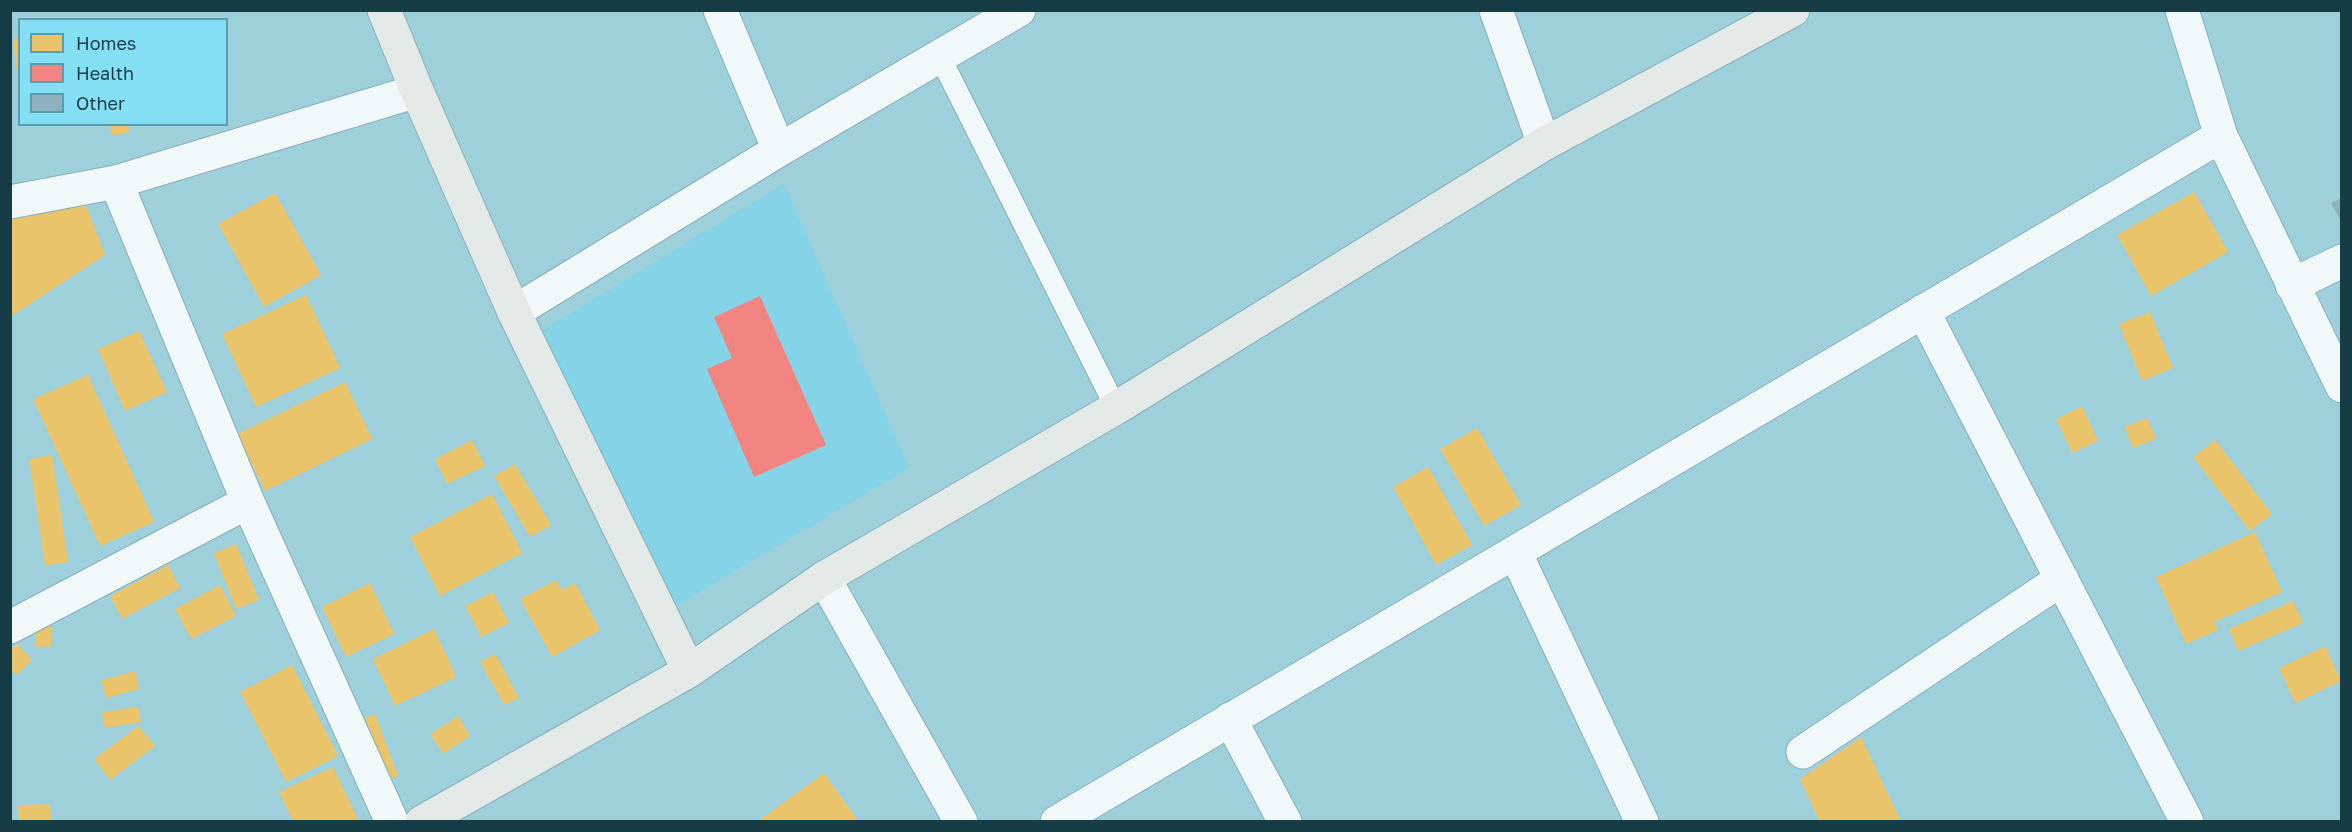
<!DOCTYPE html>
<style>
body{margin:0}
#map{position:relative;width:2352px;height:832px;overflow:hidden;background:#9ed0db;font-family:"Golos Text",sans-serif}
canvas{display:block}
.frame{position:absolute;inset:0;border:12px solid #163d46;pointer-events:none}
.legend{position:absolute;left:18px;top:18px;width:210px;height:108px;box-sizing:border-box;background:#84dff5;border:2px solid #589eaf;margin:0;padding:8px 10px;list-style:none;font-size:18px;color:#163d46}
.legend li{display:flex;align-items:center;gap:12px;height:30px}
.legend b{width:30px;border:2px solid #589eaf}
</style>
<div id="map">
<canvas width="2352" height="832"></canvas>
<div class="frame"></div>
<ul class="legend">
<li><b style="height:16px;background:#e9c46a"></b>Homes</li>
<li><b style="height:16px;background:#f28482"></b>Health</li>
<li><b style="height:16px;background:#8db1bd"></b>Other</li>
</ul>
</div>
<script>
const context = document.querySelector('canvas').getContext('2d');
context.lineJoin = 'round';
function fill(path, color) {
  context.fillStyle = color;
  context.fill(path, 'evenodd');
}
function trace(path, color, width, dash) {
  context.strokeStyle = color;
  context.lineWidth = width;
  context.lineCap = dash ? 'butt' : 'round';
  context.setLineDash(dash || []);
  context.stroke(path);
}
fill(new Path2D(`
 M784,184L909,468L674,607L539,332Z`), '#84d3e6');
fill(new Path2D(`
 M13,39H20V82H18Z
 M109,124H128L129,132L112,136Z
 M2194,192L2228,252L2151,296L2117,235Z
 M275,193L321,275L264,307L218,224Z
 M82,195L105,255L10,317V215Z
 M306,295L340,368L256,407L222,334Z
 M2150,312L2173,368L2142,381L2119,324Z
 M139,331L167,392L125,411L98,349Z
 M88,375L154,522L100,546L33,399Z
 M345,382L372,439L265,491L237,434Z
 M2082,406L2098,441L2072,453L2056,419Z
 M2147,418L2156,439L2133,448L2124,427Z
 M1477,428L1521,505L1484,526L1440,449Z
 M472,440L485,466L447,484L435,459Z
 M2215,440L2272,514L2250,531L2193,457Z
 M52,455L68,562L45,566L29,459Z
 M515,464L551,525L530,537L494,476Z
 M1428,467L1472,545L1436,565L1393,487Z
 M492,494L522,553L440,596L410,537Z
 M2255,532L2282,592L2214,622L2218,630L2186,644L2156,577Z
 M236,544L259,600L236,609L214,553Z
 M168,565L180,588L122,619L110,596Z
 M556,580L562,590L575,583L600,630L552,657L520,599Z
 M370,583L394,634L346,657L322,607Z
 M220,585L236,616L191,639L175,609Z
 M493,592L509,623L481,637L465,606Z
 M2293,601L2303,623L2238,651L2229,629Z
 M35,622H51V646L35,647Z
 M434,629L456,677L395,706L373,659Z
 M17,644L32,660L16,675L10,668V650Z
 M2325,646L2341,681L2295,703L2279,668Z
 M495,654L519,698L504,705L480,662Z
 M292,665L338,756L286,782L240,692Z
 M135,671L139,689L106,698L101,680Z
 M138,707L141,722L104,728L102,712Z
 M375,714L398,776L379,784L356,722Z
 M458,716L470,736L443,754L430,734Z
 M138,726L155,746L110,780L94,759Z
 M1861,737L1901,822H1820L1800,779Z
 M333,767L359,822H293L279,792Z
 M824,773L859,822H757Z
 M50,804L51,822H19L18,805Z`), '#e9c46a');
fill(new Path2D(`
 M760,296L826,445L754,477L707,369L732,358L714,317Z`), '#f28482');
fill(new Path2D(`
 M2342,198V223L2331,203Z`), '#8db1bd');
const lane = new Path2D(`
 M940,57L1116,408`);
const street = new Path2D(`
 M720,10L779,150
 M1496,10L1544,144
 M2182,10L2221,136L2342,386
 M116,182L248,502L392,822
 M10,202L116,182L417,91
 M2292,285L2342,261
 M1923,311L2187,822
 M514,312L779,150L1019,10
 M1515,552L1642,822
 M824,578L961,822
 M10,627L248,502
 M1230,719L1285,822
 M1803,752L2062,579
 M1057,822L2221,136`);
const secondary = new Path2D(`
 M384,10L417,91L514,312L689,671
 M422,822L689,671L824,578L1116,408L1544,144L1793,10`);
trace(lane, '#86aeb8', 23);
trace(street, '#86aeb8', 35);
trace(secondary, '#86aeb8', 35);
trace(lane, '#f0f8fa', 21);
trace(street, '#f0f8fa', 33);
trace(secondary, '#e2e9e7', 33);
</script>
